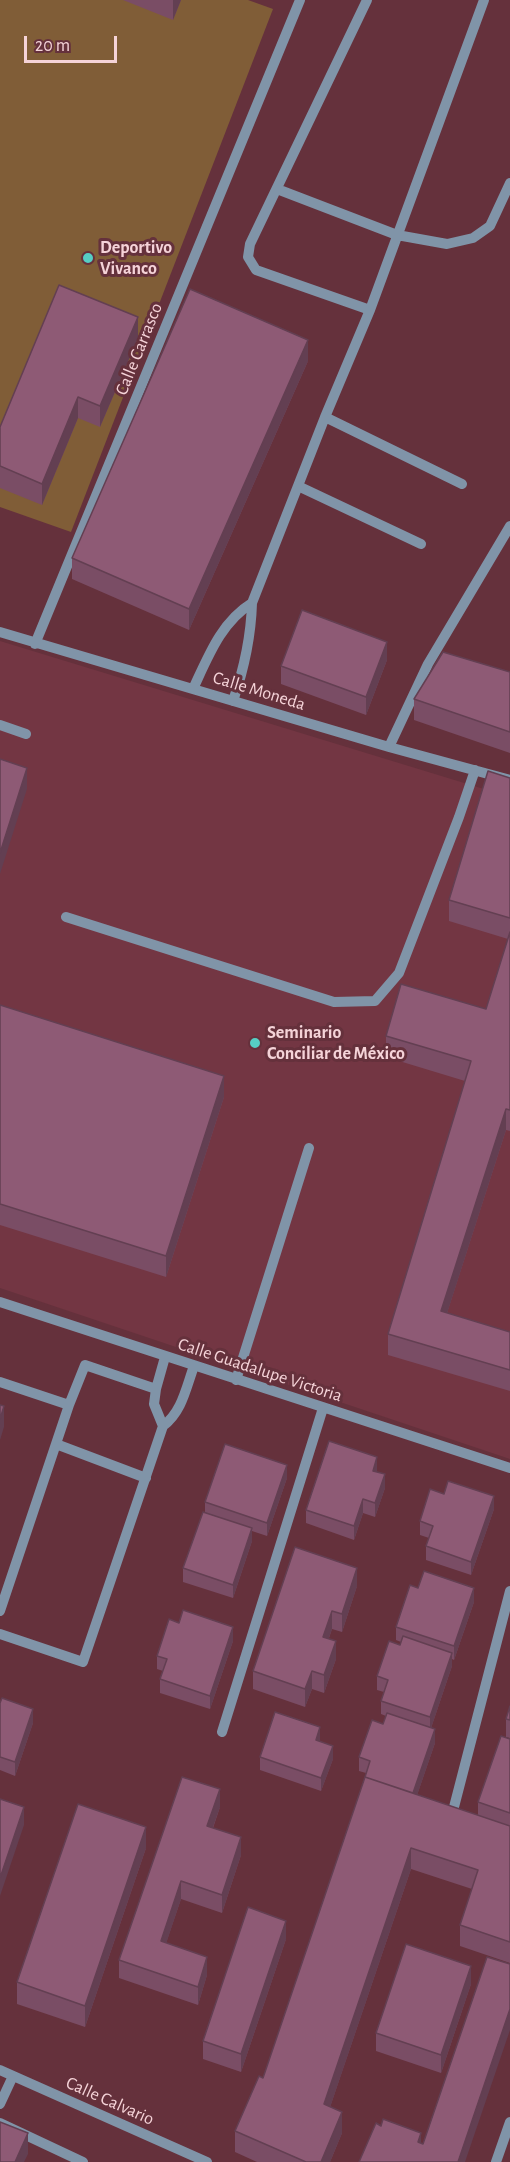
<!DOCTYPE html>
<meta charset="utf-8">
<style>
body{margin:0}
#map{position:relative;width:510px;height:2162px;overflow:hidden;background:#65313c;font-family:"Alegreya Sans",sans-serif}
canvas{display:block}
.scale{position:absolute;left:24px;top:36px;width:93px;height:27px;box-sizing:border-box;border:3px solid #f5d3d8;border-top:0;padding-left:8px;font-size:18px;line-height:21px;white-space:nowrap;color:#f5d3d8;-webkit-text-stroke:4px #65313c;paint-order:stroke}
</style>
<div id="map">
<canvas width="510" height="2162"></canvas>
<div class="scale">20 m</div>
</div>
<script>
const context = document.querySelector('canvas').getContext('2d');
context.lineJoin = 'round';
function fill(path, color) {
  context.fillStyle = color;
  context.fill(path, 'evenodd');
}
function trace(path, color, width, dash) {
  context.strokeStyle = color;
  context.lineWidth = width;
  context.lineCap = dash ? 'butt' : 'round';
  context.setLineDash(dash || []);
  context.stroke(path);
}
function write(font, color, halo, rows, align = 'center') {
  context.font = font + ' "Alegreya Sans",sans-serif';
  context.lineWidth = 6;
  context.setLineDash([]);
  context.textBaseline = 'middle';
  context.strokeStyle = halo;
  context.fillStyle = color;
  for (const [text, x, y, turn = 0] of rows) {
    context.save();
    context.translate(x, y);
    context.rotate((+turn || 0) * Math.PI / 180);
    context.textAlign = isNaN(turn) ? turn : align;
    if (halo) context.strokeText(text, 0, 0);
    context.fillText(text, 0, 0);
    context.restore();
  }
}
fill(new Path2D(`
 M0,641L510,797V1459L0,1288Z`), '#733643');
fill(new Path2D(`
 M0,0H248L273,9L71,532L0,507Z`), '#805d37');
trace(new Path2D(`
 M367,0L250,244L248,257L256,270L370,310
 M277,189L397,235L447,244L473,238L490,226L510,183
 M325,417L462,484
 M298,486L421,544
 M0,632L389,747L510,780
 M35,644L300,0
 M193,689C208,657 221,622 252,603
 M233,701C244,669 251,637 252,603L325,417L370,310L484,0
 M0,725L26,734
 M389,747L428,664L510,526
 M66,917L334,1002L375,1001L399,973L459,817L475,770
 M0,1302L510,1468
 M236,1380L309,1148
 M0,1382L69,1405
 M163,1426L154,1404L156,1389L165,1357
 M56,1444L146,1478
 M0,1611L69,1405L85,1365L156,1389
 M0,1634L83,1662L163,1426C182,1412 186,1388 194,1366
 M222,1732L323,1408
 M454,1807L510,1591
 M0,2070L207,2162
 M0,2104L13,2076
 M0,2123L83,2162
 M496,2162L510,2122`), '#8094a8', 10);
fill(new Path2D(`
 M123,0H181L173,20Z
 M138,338L100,427L78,418L42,505L0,488V427Z
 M308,361L189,630L72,579V558Z
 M387,660L366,715L281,684V666Z
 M510,672V753L414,720V699Z
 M510,778V1131L506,1130L447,1313L510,1332V1391L388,1355V1334L465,1081L386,1057V1036L486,1009L508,939L449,921V900Z
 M0,1005L224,1097L166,1277L0,1225Z
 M377,1471V1472L385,1488L375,1517L363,1513L354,1540L306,1523V1510Z
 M287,1478L267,1536L252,1531V1541L233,1598L183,1582V1568L205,1512V1502Z
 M494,1509L471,1575L426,1560V1546L429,1538L420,1535V1521Z
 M357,1586L342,1632L332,1629L329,1638L336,1659L324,1693L312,1689L305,1707L253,1689V1671Z
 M418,1588L474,1602L454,1660L452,1659V1666L431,1728L435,1743L417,1795L478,1815V1802L510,1739V1963L460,1946V1925L472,1889L411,1869L330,2107L342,2133L330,2162H257L235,2152V2131L263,2078L365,1779L366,1773L359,1771V1757L383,1724L386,1716L381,1714V1701L384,1692L377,1690V1676L400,1645L401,1642L396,1640V1627Z
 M233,1641L210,1709L160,1693V1679L163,1671L157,1669V1656Z
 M0,1703L33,1723L15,1776L0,1770Z
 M510,1706V1738L506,1737V1719Z
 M320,1740V1741L333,1759L321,1791L260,1770V1757Z
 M220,1807L213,1828L241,1855L222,1913L181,1899L166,1943L207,1975L198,2005L119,1978V1960Z
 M146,1848L85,2027L17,2004V1982Z
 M286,1939L241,2072L203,2059V2041Z
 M471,1984L441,2073L376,2051V2033Z`), '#7a4d65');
fill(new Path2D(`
 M173,0H181L173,20Z
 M138,317V338L100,427V406Z
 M308,340V361L189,630V609Z
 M78,397V418L42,505V484Z
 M387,642V660L366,715V697Z
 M27,768V789L0,874V853Z
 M224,1076V1097L166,1277V1256Z
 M506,1109V1130L441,1332V1311Z
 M4,1406V1427L0,1440V1419Z
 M377,1457V1471L373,1484V1471Z
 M287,1465V1478L267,1536V1523Z
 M385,1474V1488L375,1517V1503Z
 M494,1496V1509L471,1575V1562Z
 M363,1499V1513L354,1540V1526Z
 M252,1528V1541L233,1598V1585Z
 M357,1568V1586L342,1632V1614Z
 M474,1588V1602L454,1660V1646Z
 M332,1611V1629L323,1655V1637Z
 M233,1627V1641L210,1709V1696Z
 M336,1641V1659L324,1693V1675Z
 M452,1653V1666L430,1731V1717Z
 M312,1671V1689L305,1707V1689Z
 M33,1709V1723L15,1776V1762Z
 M320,1727V1740L316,1753V1740Z
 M435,1729V1743L413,1807V1794Z
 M333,1746V1759L321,1791V1778Z
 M220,1789V1807L207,1844V1826Z
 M24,1807V1825L0,1896V1878Z
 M146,1827V1848L85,2027V2006Z
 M241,1837V1855L222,1913V1895Z
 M411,1848V1869L324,2125V2104Z
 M181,1881V1899L161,1959V1941Z
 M286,1921V1939L241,2072V2054Z
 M207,1957V1975L198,2005V1987Z
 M471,1966V1984L441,2073V2055Z
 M510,2009V2030L465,2162H458Z
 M342,2112V2133L330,2162H321Z
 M28,2133V2154L24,2162H15Z
 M421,2133V2154L418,2142Z`), '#633f52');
const building = new Path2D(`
 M59,285L138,317L100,406L78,397L42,484L0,466V427Z
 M190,289L308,340L189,609L72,558Z
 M302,610L387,642L366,697L281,666Z
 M443,652L510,672V732L414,699Z
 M0,759L27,768L0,853Z
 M488,771L510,778V918L449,900Z
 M510,932V1110L506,1109L441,1311L510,1332V1370L388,1334L471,1061L386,1036L401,984L486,1009Z
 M0,1005L224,1076L166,1256L0,1204Z
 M0,1405L4,1406L0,1419Z
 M329,1441L377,1457L373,1471L385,1474L375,1503L363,1499L354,1526L306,1510Z
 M225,1444L287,1465L267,1523L205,1502Z
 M448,1481L494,1496L471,1562L426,1546L433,1526L420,1521L430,1489L444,1494Z
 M203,1512L252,1528L233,1585L183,1568Z
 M295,1547L357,1568L342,1614L332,1611L323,1637L336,1641L324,1675L312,1671L305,1689L253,1671Z
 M424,1571L474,1588L454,1646L396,1627L410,1585L418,1588Z
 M183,1610L233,1627L210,1696L160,1679L167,1659L157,1656L169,1619L179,1623Z
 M403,1636L452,1653L430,1717L381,1701L388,1680L377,1676L389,1641L400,1645Z
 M2,1698L33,1709L15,1762L0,1757V1703Z
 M510,1706V1720L506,1719Z
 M275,1712L320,1727L316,1740L333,1746L321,1778L260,1757Z
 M387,1713L435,1729L413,1793L365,1777L370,1761L359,1757L372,1720L383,1724Z
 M501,1736L510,1739V1813L478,1802Z
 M182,1777L220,1789L207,1826L241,1837L222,1895L181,1881L161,1941L207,1957L198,1987L119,1960Z
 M365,1777L510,1826V1942L460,1925L478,1870L411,1848L324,2104L342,2112L321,2162H306L235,2131L259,2076L263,2078Z
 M0,1799L24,1807L0,1878Z
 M78,1804L146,1827L85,2006L17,1982Z
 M248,1907L286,1921L241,2054L203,2041Z
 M406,1944L471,1966L441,2055L376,2033Z
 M487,1957L510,1964V2009L458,2162H359L376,2123L381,2126L383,2119L421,2133L418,2142L423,2144Z
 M0,2122L28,2133L15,2162H0Z`);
fill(building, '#8e5a75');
trace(building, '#633f52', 1.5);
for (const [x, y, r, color] of [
 [88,258,6,"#56cec4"],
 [255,1043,6,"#56cec4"]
]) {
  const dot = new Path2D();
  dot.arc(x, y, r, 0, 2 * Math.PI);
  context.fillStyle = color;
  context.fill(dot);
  trace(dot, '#65313c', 2);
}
write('bold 18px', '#f5d3d8', '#65313c', [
 ["Deportivo",100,248],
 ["Vivanco",100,269],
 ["Seminario",267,1033],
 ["Conciliar de México",267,1054]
], 'left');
write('18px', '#f5d3d8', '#65313c', [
 ["Calle Carrasco",139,349,-68],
 ["Calle Moneda",259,691,17],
 ["Calle Guadalupe Victoria",260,1370,18],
 ["Calle Calvario",110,2101,24]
]);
</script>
